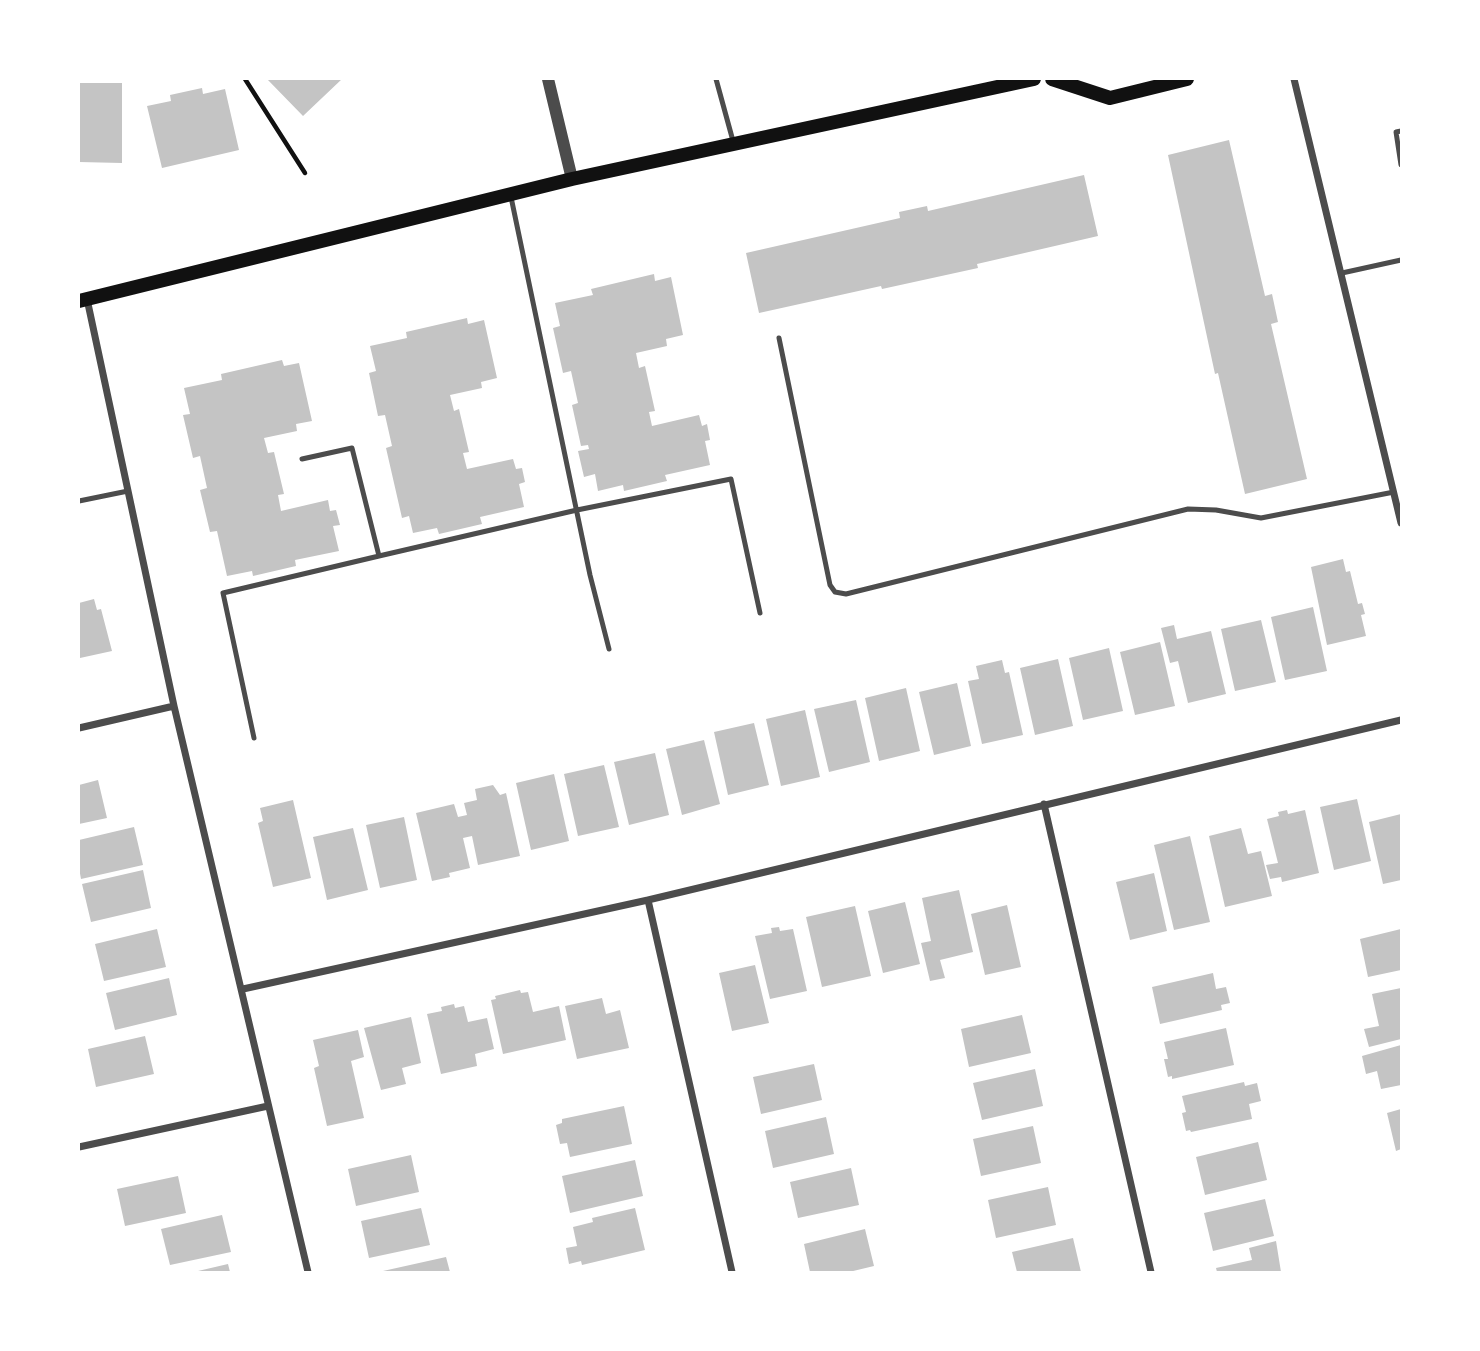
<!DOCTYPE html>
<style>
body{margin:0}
#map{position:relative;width:1480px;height:1351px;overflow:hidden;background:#fff;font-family:"Exo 2",sans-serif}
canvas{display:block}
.frame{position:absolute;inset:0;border:80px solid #fff;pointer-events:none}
</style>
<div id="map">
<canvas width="1480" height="1351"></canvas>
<div class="frame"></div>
</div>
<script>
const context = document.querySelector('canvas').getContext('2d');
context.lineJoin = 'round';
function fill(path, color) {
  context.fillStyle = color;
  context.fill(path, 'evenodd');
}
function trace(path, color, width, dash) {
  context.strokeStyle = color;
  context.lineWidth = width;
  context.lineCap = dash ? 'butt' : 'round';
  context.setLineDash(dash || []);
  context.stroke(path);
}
fill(new Path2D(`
 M267,79H342L303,116Z
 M79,83H122V163L79,162Z
 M202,88L203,94L225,89L239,150L162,168L147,106L171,101L170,95Z
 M1229,140L1265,296L1272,294L1278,322L1271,324L1307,479L1245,494L1218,373L1215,374L1168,155Z
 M1084,175L1098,236L977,264L978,268L882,289L881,286L759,313L746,253L900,218L899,212L927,206L928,211Z
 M654,274L655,281L671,277L683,335L666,339L667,346L636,353L639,368L645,366L655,411L649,412L652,426L699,415L702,426L707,424L710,440L705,441L710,465L665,475L667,481L624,491L623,485L598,491L595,474L584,477L578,451L589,449L588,445L581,446L572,405L578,403L571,371L563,373L553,328L560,326L555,303L593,295L591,289Z
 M467,318L468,324L484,320L497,378L481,382L482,388L450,395L454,411L459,409L469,452L463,453L467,469L513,459L516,469L522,468L525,482L519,484L524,507L480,517L482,524L439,534L437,528L413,533L409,516L402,518L386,448L392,446L385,415L378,416L369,373L376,371L370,346L407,338L406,332Z
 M282,360L284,366L299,363L312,421L296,424L297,431L264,438L268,453L274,452L284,494L278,495L281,511L328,500L330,511L336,510L340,525L333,526L339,551L295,560L296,566L253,576L252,571L227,576L217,531L210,532L200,490L207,488L200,456L193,458L183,415L190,414L184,388L222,380L221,374Z
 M1343,559L1346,572L1350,571L1358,604L1362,603L1365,614L1361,615L1366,636L1327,645L1311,567Z
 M94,599L97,610L101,609L112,651L80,658L79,603Z
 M1313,607L1327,671L1285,680L1271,617Z
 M1261,620L1276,682L1235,691L1221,629Z
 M1174,625L1177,639L1211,631L1226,694L1188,703L1178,661L1170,663L1161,628Z
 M1160,642L1175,706L1135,715L1120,652Z
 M1109,648L1123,711L1083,720L1069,658Z
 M1058,659L1073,726L1035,735L1020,668Z
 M1002,660L1005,673L1009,672L1023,735L982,744L968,681L979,679L976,666Z
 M957,683L971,746L934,755L919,692Z
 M906,688L920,751L879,761L865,698Z
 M856,700L870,762L829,772L814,709Z
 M805,710L820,777L781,786L766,719Z
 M754,723L769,785L728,795L714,732Z
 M704,740L720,804L682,815L666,749Z
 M655,753L669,815L629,825L614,762Z
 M604,765L619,827L578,836L564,774Z
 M554,774L569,841L531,850L516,783Z
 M98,780L107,818L79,824V785Z
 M493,785L500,795L506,793L520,856L478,865L472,836L463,838L470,868L449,873L450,877L432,881L416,813L454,804L458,817L467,815L464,803L477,800L475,789Z
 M1357,799L1371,861L1334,870L1320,807Z
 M293,800L311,878L273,887L258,823L263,821L260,808Z
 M1287,810L1288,814L1305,810L1319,873L1282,882L1281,877L1270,879L1266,865L1278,863L1267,819L1279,816L1278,812Z
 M1401,814V880L1383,884L1369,822Z
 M404,817L417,880L380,888L366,825Z
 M134,827L143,865L81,879L79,868V840Z
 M353,828L368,890L327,900L313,837Z
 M1241,828L1248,854L1261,851L1272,896L1225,907L1209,836Z
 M1190,836L1210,922L1174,930L1154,845Z
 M143,870L151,908L91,922L82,884Z
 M1154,873L1167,931L1130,940L1116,882Z
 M959,890L973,952L940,960L945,978L930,981L921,943L931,941L922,898Z
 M905,902L920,964L883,973L868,911Z
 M1007,905L1021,967L985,975L971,914Z
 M855,906L871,976L822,987L806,917Z
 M779,927L780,931L793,929L807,991L770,999L755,936L772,933L771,928Z
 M157,929L166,967L104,981L95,944Z
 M1401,929V970L1368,977L1360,939Z
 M755,965L769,1023L732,1031L719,973Z
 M1213,973L1216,989L1226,987L1230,1003L1221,1005L1222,1010L1160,1024L1152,987Z
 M169,978L177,1015L115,1030L106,993Z
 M1401,988V1039L1369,1047L1364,1029L1379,1026L1372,994Z
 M520,990L521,993L528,992L533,1012L559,1006L566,1040L503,1054L491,1000L496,999L495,996Z
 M602,998L606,1014L620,1010L629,1048L577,1059L565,1006Z
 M454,1004L455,1008L464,1006L468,1022L487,1018L494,1049L475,1054L477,1066L441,1074L427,1014L442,1011L441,1007Z
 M1022,1015L1031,1053L969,1067L961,1029Z
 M411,1017L421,1063L402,1068L406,1084L381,1090L364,1028Z
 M1226,1028L1234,1065L1172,1079V1076L1168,1077L1164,1059H1168L1164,1042Z
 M358,1030L364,1057L351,1061L364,1118L327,1126L314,1068L319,1066L313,1040Z
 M145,1036L154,1074L96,1087L88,1049Z
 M1401,1045V1085L1381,1089L1377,1071L1366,1074L1362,1056Z
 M814,1064L822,1100L761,1114L753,1077Z
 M1035,1069L1043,1106L982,1120L973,1083Z
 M1244,1082L1245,1086L1257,1083L1261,1101L1249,1104L1252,1119L1191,1132L1190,1130L1186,1131L1182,1113L1186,1112L1182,1096Z
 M624,1106L632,1144L570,1157L567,1143L560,1144L556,1125L562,1123V1119Z
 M1401,1109V1149L1396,1151L1387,1113Z
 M826,1117L834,1154L773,1168L765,1131Z
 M1033,1126L1041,1163L981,1176L973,1139Z
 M1258,1142L1267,1180L1205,1195L1196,1157Z
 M411,1155L419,1192L356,1206L348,1169Z
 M635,1160L643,1196L570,1213L562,1176Z
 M851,1168L859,1205L798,1218L790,1182Z
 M178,1176L186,1213L125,1226L117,1189Z
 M1048,1187L1056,1225L996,1238L988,1200Z
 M1265,1199L1274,1236L1213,1251L1204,1213Z
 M421,1208L430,1245L369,1258L361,1221Z
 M635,1208L645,1250L582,1265L581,1261L569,1264L566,1248L577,1246L573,1227L593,1222L592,1218Z
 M222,1215L231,1252L170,1265L161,1229Z
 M865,1229L874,1266L849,1272H810L804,1244Z
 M1073,1238L1081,1272H1017L1012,1252Z
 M1276,1241L1281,1272H1217L1216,1268L1252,1260L1249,1248Z
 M446,1257L450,1272H383V1271Z
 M228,1264L230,1272H198V1271Z`), '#c4c4c4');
trace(new Path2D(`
 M245,79L305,173`), '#111', 4.5);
trace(new Path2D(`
 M716,79L733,141
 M1401,131L1396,132L1401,165
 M511,197L590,575L609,649
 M1342,273L1401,260
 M779,338L830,585L835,592L846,594L1188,509L1216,510L1261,518L1394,492
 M302,459L352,448L379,556L577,510L731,479L760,613
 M79,501L128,491
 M254,738L223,593L379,556`), '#4c4c4c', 5);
trace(new Path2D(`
 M1294,79L1401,523
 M87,299L174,706L308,1272
 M79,728L174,706
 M1044,804L1151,1272
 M648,900L732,1272
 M243,989L648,900L1401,720
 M79,1147L268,1106`), '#4c4c4c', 7);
trace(new Path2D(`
 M548,79L572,179`), '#4c4c4c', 12);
trace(new Path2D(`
 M1052,79L1110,98L1187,79
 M79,301L572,179L1034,79`), '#111', 14);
</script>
